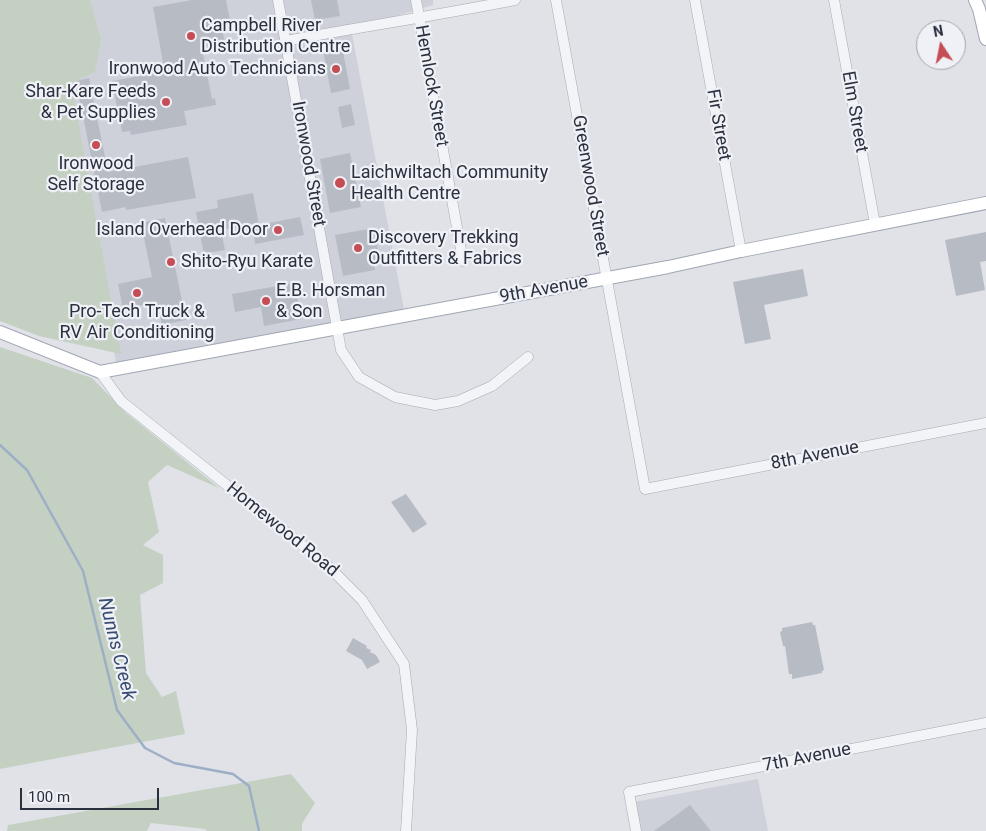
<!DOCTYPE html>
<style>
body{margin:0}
#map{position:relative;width:986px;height:831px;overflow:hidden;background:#e0e2e8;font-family:Roboto,sans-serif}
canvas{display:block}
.north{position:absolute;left:916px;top:20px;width:50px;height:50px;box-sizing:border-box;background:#eff1f6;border:1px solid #a0a4ac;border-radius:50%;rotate:349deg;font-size:14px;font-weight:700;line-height:20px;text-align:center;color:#2a303e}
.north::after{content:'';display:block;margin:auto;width:18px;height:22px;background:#c54d55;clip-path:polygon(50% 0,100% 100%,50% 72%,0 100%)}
.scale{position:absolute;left:20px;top:788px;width:139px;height:22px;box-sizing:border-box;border:2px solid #2a303e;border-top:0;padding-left:6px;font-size:15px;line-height:18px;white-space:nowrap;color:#2a303e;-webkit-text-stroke:4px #eff1f6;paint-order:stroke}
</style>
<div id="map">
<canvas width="986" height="831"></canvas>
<div class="north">N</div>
<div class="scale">100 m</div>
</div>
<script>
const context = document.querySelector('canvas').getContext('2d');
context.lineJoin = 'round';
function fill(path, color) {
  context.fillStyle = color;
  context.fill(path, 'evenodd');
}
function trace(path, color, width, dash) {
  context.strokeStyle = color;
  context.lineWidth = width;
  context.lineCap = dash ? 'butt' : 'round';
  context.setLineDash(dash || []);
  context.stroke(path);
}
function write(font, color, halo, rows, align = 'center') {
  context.font = font + ' Roboto,sans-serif';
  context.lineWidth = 4.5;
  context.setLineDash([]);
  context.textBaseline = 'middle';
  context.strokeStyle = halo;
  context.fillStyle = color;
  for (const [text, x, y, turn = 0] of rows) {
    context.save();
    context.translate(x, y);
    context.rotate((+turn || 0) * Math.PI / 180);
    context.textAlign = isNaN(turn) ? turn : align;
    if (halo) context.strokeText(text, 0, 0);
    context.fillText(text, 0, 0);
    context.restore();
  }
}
fill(new Path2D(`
 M57,0H433V5L351,29L405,315L117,369Z
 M758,779L768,831H640L634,802Z`), '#ced1da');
fill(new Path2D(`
 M0,0H90L101,39L95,72L71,83L121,354L39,336L0,321Z
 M0,347L92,378L125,412L219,488L167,465L148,482L159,532L143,545L163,555V583L140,595L146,673L162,697L176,691L185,734L0,769Z
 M291,774L315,803L302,824V831H207L205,829L151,823L147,831H7L8,825Z`), '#c4d1c2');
trace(new Path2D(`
 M0,445L27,470L83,571L117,710L145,748L174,763L233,774L249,786L259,831`), '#9daec6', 2.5);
fill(new Path2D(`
 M192,0H226L230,20L221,22L226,50L203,54L212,99L215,98L216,105L184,111L187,125L131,135L130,131L122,132L112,81L162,72V68H164L153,7Z
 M311,0H337L340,16L315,20Z
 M342,46L350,89L331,93L323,50Z
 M89,78L108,172L188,157L196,198L126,210V207L102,212L76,81Z
 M351,104L355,125L342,128L338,107Z
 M350,153L361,207L330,213L320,159Z
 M253,193L259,225L300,217L304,235L255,244L252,224L221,230L225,250L208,253L203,250L196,212L218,208L217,200Z
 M165,218L186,320L162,325L157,302L123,309L118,284L152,277L141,223Z
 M374,228L380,260L374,261L375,270L343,276L335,235Z
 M986,232V261L980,262L985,290L956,296L945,240Z
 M803,269L808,296L764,305L771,339L745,344L733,282Z
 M295,283L301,319L264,326L261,307L235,312L232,294Z
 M406,494L427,524L413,533L391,502Z
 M812,622L813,625H815L824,670L822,671V673L792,679V674H789L785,646H783L780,632L782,631V628Z
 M353,638L367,646L366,648L371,650L370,652L376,655L380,662L367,669L362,660L346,651Z
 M690,805L711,831H654Z`), '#b7bbc4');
const minor = new Path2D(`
 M278,0L341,350L359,377L395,397L435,405L458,401L492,386L528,357
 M416,0L463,261
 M556,0L645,489L986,423
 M695,0L741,251
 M834,0L875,224
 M285,41C362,27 438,15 515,0
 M100,372L121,401L326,564L362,600L404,664L412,730L406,831
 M636,831L629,792L986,723`);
const major = new Path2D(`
 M975,0L979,9L986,39
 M0,332L100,372L668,267L741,251L986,203`);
trace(minor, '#a6a9b2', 11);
trace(major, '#a0a6b3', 14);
trace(minor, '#f2f4f7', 10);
trace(major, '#fff', 12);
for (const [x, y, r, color] of [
 [191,36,5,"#c54d55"],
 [336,69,5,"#c54d55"],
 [166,102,5,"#c54d55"],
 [96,145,5,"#c54d55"],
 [340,183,6,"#c54d55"],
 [278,230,5,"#c54d55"],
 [358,248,5,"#c54d55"],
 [171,262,5,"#c54d55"],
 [137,293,5,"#c54d55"],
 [266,301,5,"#c54d55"]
]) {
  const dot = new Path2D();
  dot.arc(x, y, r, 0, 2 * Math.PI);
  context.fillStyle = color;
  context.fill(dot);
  trace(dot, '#eff1f6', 2);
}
write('18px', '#2a303e', '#eff1f6', [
 ["Campbell River",201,26],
 ["Distribution Centre",201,47],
 ["Ironwood Auto Technicians",326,69,"right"],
 ["Shar-Kare Feeds",156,92,"right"],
 ["& Pet Supplies",156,113,"right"],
 ["Ironwood",96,164,"center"],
 ["Self Storage",96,185,"center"],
 ["Laichwiltach Community",351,173],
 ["Health Centre",351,194],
 ["Island Overhead Door",268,230,"right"],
 ["Discovery Trekking",368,238],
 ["Outfitters & Fabrics",368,259],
 ["Shito-Ryu Karate",181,262],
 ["E.B. Horsman",276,291],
 ["& Son",276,312],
 ["Pro-Tech Truck &",137,312,"center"],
 ["RV Air Conditioning",137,333,"center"]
], 'left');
write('18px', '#2a303e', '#eff1f6', [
 ["Hemlock Street",431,86,80],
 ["Elm Street",854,112,80],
 ["Fir Street",718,125,80],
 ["Ironwood Street",308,164,80],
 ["Greenwood Street",590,186,80],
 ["9th Avenue",544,290,-10],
 ["8th Avenue",815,456,-11],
 ["Homewood Road",282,530,39],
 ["7th Avenue",807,758,-11]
]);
write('italic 19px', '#364b70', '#eff1f6', [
 ["Nunns Creek",116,649,76]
]);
</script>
